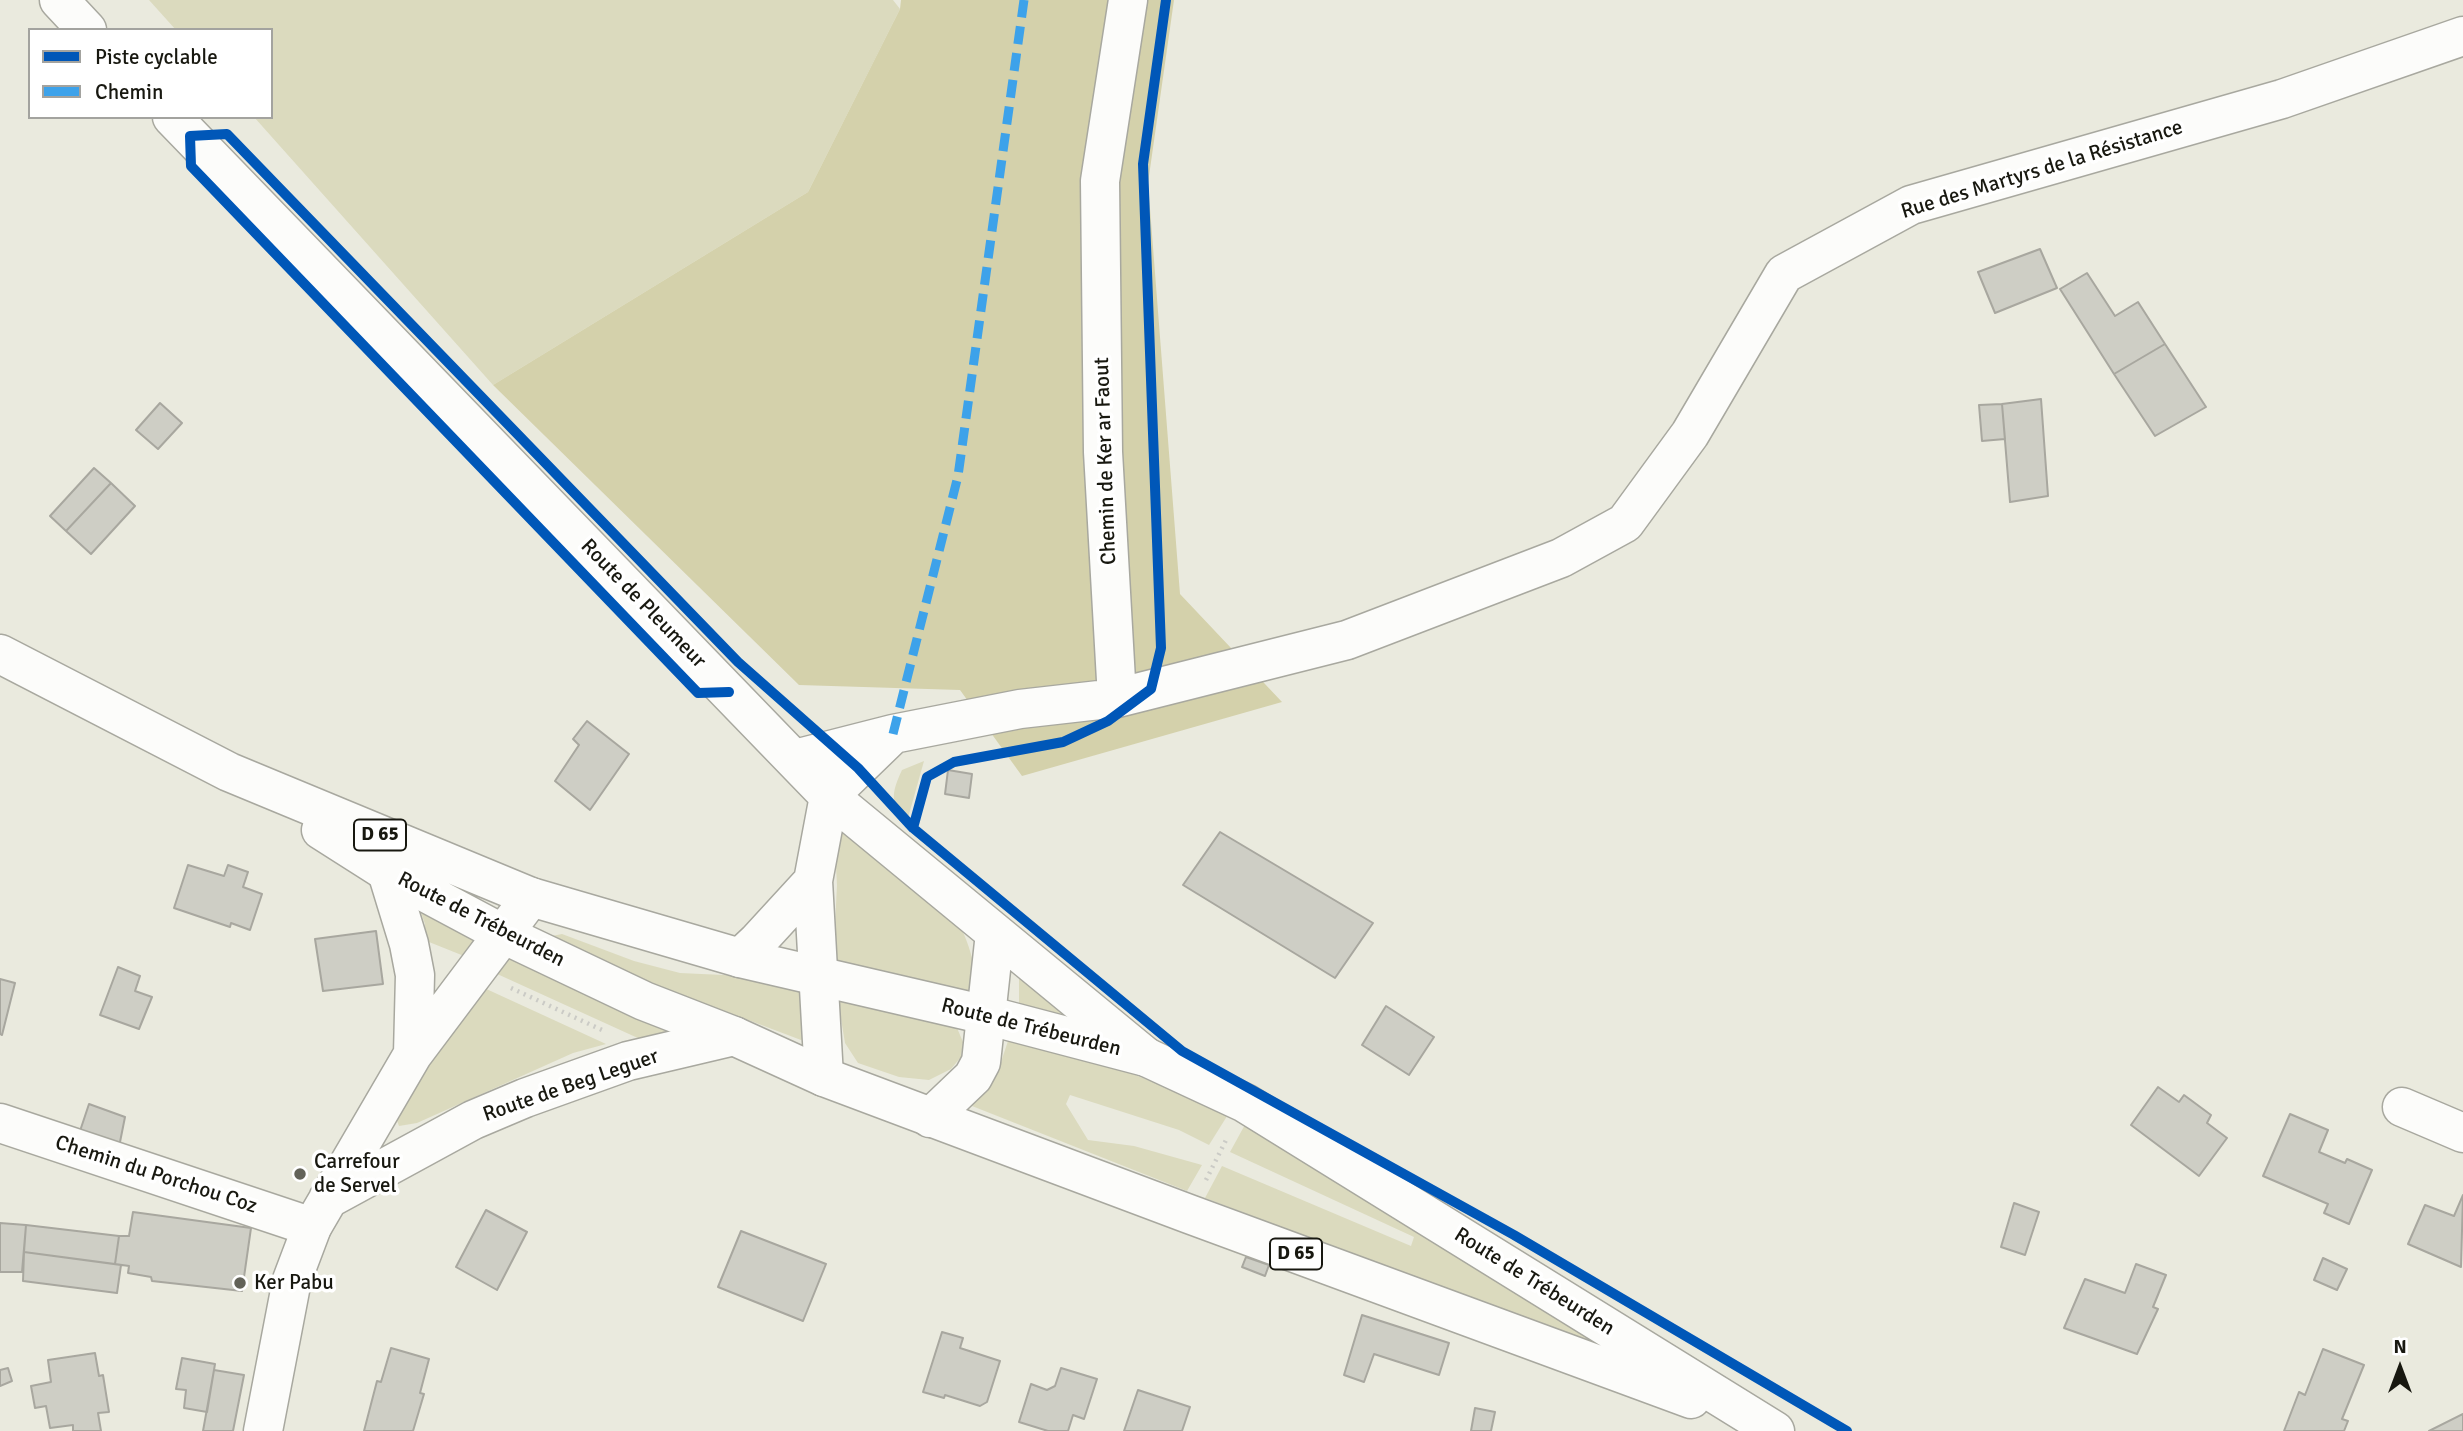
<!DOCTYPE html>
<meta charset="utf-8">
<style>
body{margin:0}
#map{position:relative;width:2463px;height:1431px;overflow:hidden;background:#eaeade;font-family:Signika,sans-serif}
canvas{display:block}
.legend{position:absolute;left:28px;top:28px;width:245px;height:91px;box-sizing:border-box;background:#fff;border:2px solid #a3a39f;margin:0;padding:9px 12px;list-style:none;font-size:21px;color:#181810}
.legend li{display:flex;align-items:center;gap:14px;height:35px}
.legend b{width:35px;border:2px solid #a3a39f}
.north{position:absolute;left:2365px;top:1333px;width:70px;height:70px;-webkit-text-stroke:5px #fff;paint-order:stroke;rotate:0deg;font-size:19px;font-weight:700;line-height:28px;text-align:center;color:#181810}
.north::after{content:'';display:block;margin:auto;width:24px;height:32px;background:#181810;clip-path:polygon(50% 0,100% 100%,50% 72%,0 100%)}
</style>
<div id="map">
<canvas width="2463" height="1431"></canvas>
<ul class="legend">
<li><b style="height:9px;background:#0057b8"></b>Piste cyclable</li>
<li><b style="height:9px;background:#3da2ea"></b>Chemin</li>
</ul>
<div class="north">N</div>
</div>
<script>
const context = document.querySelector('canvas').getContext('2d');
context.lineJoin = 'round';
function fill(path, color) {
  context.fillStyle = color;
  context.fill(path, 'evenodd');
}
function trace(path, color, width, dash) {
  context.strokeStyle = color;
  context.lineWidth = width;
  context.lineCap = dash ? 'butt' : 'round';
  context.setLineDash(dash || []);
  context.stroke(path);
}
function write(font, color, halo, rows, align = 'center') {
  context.font = font + ' Signika,sans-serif';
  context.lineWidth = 7;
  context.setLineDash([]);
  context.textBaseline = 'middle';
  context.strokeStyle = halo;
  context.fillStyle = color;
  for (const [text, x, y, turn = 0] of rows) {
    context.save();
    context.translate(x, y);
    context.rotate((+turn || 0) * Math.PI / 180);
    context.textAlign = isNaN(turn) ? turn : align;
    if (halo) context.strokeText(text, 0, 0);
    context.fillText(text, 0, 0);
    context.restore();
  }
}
fill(new Path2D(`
 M149,0H893L900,9L808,192L493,385L254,117H271V30H176Z
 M924,761L906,825C890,802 891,794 902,770Z
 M833,810L954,914C966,936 979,966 973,991L965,995L833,964L837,885Z
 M418,904L479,936L464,956L424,940L425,924Z
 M562,934L634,961L680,973L745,976L803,991L808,1036L801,1040L648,982L552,936Z
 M516,956L681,1027L640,1039L495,973L507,959Z
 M1019,974L1069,1010L1067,1018L1019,1006Z
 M482,987L606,1044L573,1053L417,1123L399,1126L392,1107Z
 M837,995L942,1018L957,1028L963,1042L961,1057L951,1069L929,1080L899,1077L858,1063L845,1043Z
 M1010,1035L1096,1059L1229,1113L1209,1145L1179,1130L1070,1095L1066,1104L1088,1140L1134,1146L1202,1165L1187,1191L972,1106L1000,1065Z
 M1247,1121L1636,1362L1205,1198L1222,1166L1411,1246L1414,1237L1230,1152Z`), '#dbdabe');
fill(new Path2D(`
 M901,0H1174L1148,183L1180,594L1282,702L1022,776L960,690L799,685L493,385L808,192L900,9Z`), '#d4d1ab');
const building = new Path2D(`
 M2040,249L2057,288L1995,313L1978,272Z
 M2087,273L2115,316L2138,302L2165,344L2114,374L2060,289Z
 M2165,344L2206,407L2155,436L2114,374Z
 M2041,399L2048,496L2010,502L2002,404Z
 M160,403L182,423L158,449L136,430Z
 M2002,404L2005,439L1982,441L1979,405Z
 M94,468L111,483L66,531L50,516Z
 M111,483L135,506L91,554L66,531Z
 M587,721L629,754L590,810L555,781L579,745L573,739Z
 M948,770L972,774L969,798L945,794Z
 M1220,832L1373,923L1335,978L1183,885Z
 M188,865L224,876L228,865L248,872L243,887L262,894L250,930L231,923L230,927L174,908Z
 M376,931L383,984L323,991L315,939Z
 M118,967L140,976L135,991L152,997L139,1029L100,1015Z
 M0,979L15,983L2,1035L0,1034Z
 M1386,1006L1434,1037L1409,1075L1362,1045Z
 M2158,1087L2179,1102L2184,1095L2211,1115L2207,1123L2227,1138L2199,1176L2131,1125Z
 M89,1104L125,1117L117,1157L76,1143Z
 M2290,1114L2328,1130L2319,1152L2345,1163L2347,1159L2372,1170L2349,1224L2324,1213L2328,1204L2263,1176Z
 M2463,1195L2461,1267L2408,1244L2425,1205L2454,1216Z
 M2014,1203L2039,1212L2025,1255L2001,1247Z
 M486,1210L527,1232L497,1290L456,1267Z
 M133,1212L251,1228L242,1291L152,1281L151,1277L128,1273L129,1266L115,1264L119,1236H129Z
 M0,1223L26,1225L22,1272H0Z
 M26,1225L119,1236L115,1264L24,1252Z
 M741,1231L826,1264L803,1321L718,1287Z
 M24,1252L121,1265L117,1293L23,1281Z
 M1246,1257L1269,1265L1265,1276L1242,1267Z
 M2323,1258L2347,1269L2337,1290L2314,1280Z
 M2136,1264L2166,1275L2153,1307L2158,1309L2137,1354L2064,1328L2085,1279L2125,1293Z
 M1362,1315L1449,1343L1439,1375L1374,1354L1364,1382L1344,1375Z
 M942,1332L963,1338L960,1348L1000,1361L987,1402L980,1406L945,1395L944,1398L923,1392Z
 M391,1348L429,1359L420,1393L424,1394L413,1431H364L377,1381L381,1382Z
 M2323,1349L2364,1365L2342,1419L2348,1421L2344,1431H2284L2299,1392L2305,1395Z
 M95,1353L99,1376L103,1375L109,1412L98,1413L101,1431H73V1425L50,1428L46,1406L35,1408L31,1386L51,1382L48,1360Z
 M182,1358L215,1364L207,1412L184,1408L186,1390L176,1389Z
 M8,1368L12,1381L0,1386V1370Z
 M1061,1368L1097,1379L1084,1419L1073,1415L1068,1431H1048L1019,1422L1031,1384L1047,1390L1055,1386Z
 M214,1370L244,1375L233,1431H203Z
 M1138,1390L1190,1407L1182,1431H1124Z
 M1475,1408L1495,1412L1491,1431H1471Z
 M2463,1414V1431H2429Z`);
fill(building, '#cecec5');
trace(building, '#a8a79f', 2);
const street = new Path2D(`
 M1117,698L1347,640L1561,558L1625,523L1690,434L1784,274L1911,205L2282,99L2463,36
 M795,759L893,734L1020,709L1117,698L1103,452L1100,181L1128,0
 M829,796L892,735
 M2402,1107L2463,1133
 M0,1123L312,1227`);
const secondary = new Path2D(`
 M59,0L87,30
 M172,117L829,796L1146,1057
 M387,872L409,944L415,975L413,1054
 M740,958L757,942L813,881
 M824,1077L813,881L829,796
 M930,1118L973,1077L981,1062L995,933
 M328,1199L473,1120L525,1098L628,1061L734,1036
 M263,1431L292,1280L312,1227L413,1054L531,897`);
const primary = new Path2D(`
 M0,654L229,772L531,897L740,958L986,1015L1146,1057L1245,1103L1775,1431
 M321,830L387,872L503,934L644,1001L734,1036L824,1077L1189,1214L1691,1399`);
trace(street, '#a8a89f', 41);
trace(secondary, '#a8a89f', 41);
trace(primary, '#a8a89f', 41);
trace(new Path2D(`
 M511,988L602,1030
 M1206,1180L1227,1138`), '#cbcbc6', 4.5, [2, 5]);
trace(street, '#fcfcfa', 38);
trace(secondary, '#fcfcfa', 38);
trace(primary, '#fcfcfa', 38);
trace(new Path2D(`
 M893,734L958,476L1024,0`), '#3da2ea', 9, [18, 9]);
trace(new Path2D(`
 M729,692L698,693L191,166L190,136L227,134L738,662L858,768L913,828L1182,1051L1514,1235L1847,1431
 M913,828L927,777L954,762L1063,742L1108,721L1151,689L1161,648L1143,164L1166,0`), '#0057b8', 10);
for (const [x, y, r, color] of [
 [300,1174,7,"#626258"],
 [240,1283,7,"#626258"]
]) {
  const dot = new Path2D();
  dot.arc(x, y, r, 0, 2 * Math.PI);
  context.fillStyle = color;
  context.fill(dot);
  trace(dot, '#fff', 2.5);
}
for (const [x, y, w] of [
 [380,835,52],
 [1296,1254,52]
]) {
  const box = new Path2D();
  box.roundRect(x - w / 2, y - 15.5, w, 31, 5);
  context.fillStyle = '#fff';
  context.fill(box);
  trace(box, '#181810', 2);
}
write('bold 19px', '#181810', null, [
 ["D 65",380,835],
 ["D 65",1296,1254]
]);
write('21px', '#181810', '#fff', [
 ["Rue des Martyrs de la Résistance",2042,170,-17],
 ["Chemin de Ker ar Faout",1106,461,-92],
 ["Route de Pleumeur",643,604,46],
 ["Route de Trébeurden",481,920,27],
 ["Route de Trébeurden",1031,1028,14],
 ["Route de Beg Leguer",571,1086,-19],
 ["Chemin du Porchou Coz",156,1175,18],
 ["Route de Trébeurden",1534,1282,32]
]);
write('21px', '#181810', '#fff', [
 ["Carrefour",314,1162],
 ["de Servel",314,1186],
 ["Ker Pabu",254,1283]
], 'left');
</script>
